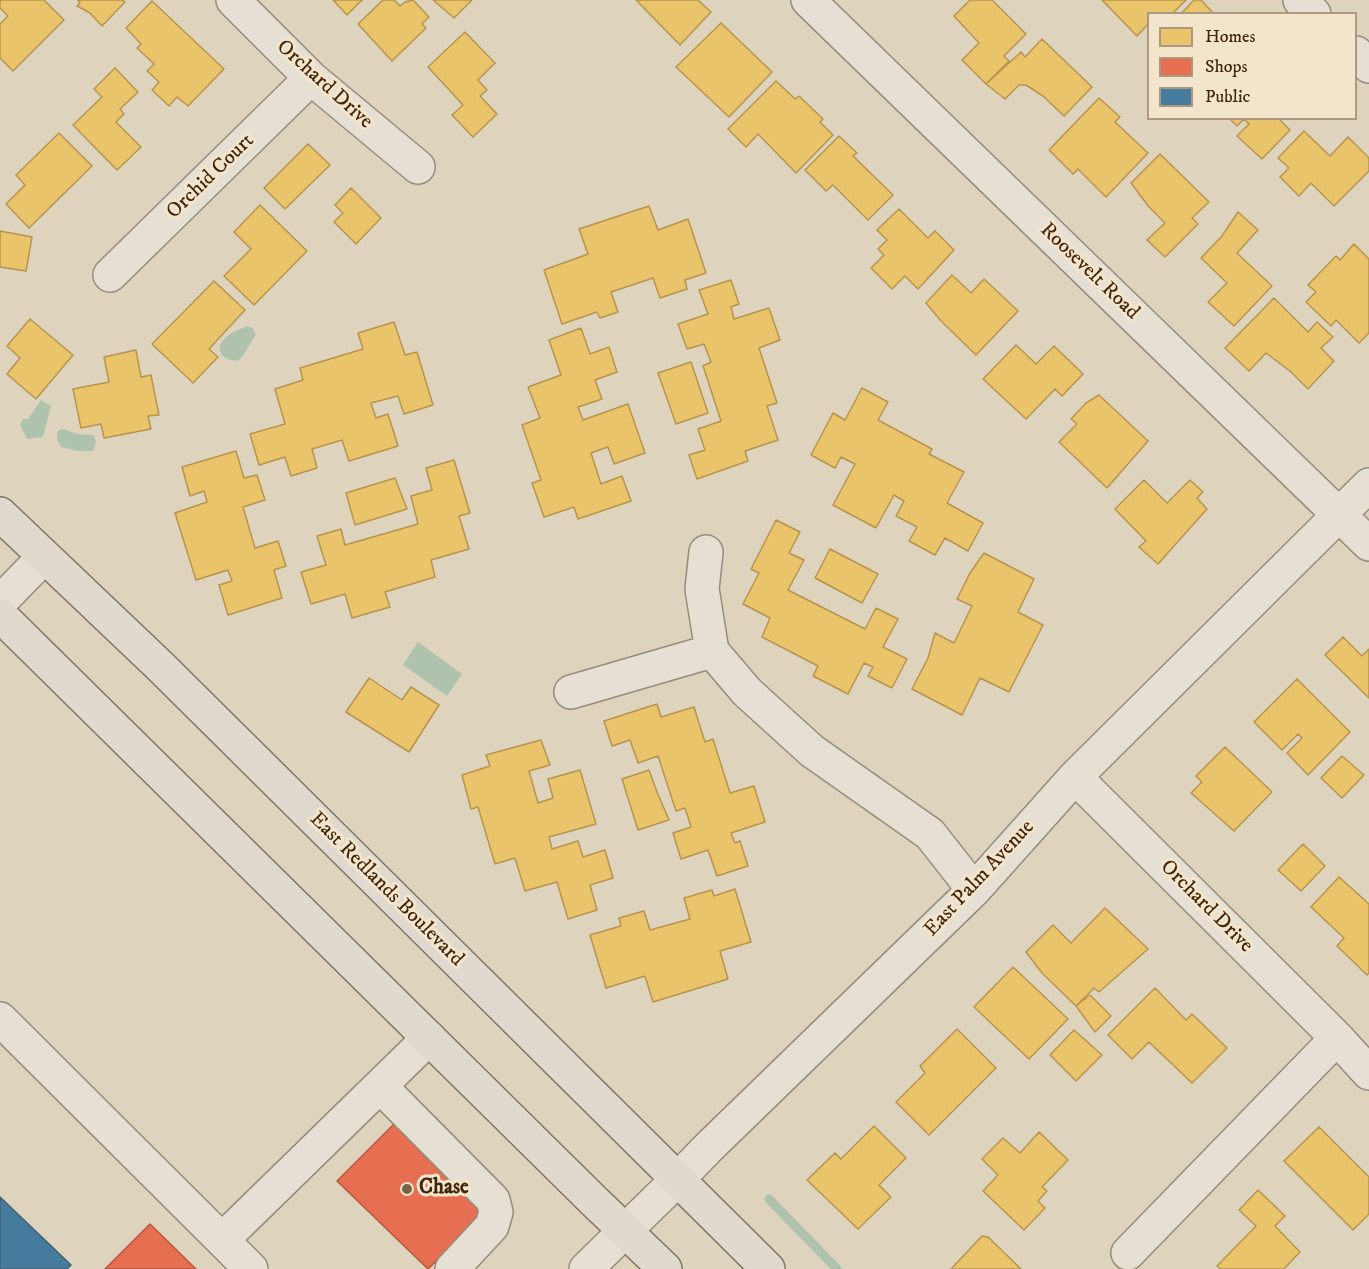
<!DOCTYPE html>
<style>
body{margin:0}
#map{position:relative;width:1369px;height:1269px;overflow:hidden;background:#ded3bd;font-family:"IM FELL DW Pica",serif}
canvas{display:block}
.legend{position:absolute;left:1147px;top:12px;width:210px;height:108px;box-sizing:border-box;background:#f2e5cc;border:2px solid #ab987f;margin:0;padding:8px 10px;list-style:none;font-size:18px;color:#41250c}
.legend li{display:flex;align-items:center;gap:12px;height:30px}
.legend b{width:30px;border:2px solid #ab987f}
</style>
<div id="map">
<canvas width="1369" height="1269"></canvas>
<ul class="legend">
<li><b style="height:16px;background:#e9c46a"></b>Homes</li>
<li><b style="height:16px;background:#e76f51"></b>Shops</li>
<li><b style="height:16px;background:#457b9d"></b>Public</li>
</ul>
</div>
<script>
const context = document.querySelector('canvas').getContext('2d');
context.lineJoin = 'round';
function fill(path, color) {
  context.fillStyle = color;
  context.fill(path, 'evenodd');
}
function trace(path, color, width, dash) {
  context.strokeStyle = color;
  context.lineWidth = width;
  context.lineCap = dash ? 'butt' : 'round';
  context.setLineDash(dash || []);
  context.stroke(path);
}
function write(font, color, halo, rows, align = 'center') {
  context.font = font + ' "IM FELL DW Pica",serif';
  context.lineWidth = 6;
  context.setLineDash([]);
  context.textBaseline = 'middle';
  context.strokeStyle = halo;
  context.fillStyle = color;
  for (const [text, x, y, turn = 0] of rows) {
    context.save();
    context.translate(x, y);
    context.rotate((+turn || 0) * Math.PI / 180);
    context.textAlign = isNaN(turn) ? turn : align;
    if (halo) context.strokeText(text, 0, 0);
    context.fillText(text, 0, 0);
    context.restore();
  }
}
fill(new Path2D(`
 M247,326L252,328L256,334L243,356L237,361C224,361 213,350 225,338C230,333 240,329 247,326Z
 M41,400L51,406L43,437L27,439L20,425L23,419H28Z
 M61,429L67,430L77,434L93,435L96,442L93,451H77L62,447C57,443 56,438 58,431Z
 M418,642L462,674L447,696L403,665Z`), '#aec2ae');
const homes = new Path2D(`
 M0,0H44L64,20L13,71L0,58V24L8,16L0,8Z
 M78,0H122L125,2L102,26L90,13L77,6L80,3Z
 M333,0H362L347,15Z
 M383,0H394L400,6L405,2L413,0L429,17L422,24L426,28L392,61L358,24Z
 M433,0H472L454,18Z
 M636,0H698L711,12L680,45Z
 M970,0H992L1026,34L1004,56L1009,61L986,84L962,60L979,43L954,16Z
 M1102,0H1186L1172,14H1148V24L1137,36Z
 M1194,0H1201L1214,14H1181Z
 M152,1L224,69L188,106L177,97L169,106L152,90L159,82L147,71L154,64L137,48L141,44L126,28Z
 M721,23L772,72L729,117L676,67Z
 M465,32L495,63L478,80L487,90L480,96L497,114L473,137L452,115L463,105L428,67Z
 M1042,39L1092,87L1064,116L1043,96L1026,85H1019L1005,99L986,84L1021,52L1025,57Z
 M115,68L138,92L120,109L124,114L116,122L141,147L117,170L73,125L102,97L94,89Z
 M776,81L795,99L799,96L823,119L820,122L833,135L796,173L758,134L746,147L728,129Z
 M1099,98L1120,117L1115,122L1148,153L1106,197L1078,169L1073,174L1049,150Z
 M1229,118H1278L1290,130L1262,159L1237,136L1249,124L1244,119L1237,126Z
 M1304,131L1330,156L1348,137L1369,158V171L1334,206L1311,183L1299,196L1280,177L1289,168L1278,158Z
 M59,133L92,166L29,228L6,204L25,185L16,175Z
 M839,136L857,153L853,156L893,195L868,220L833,185L826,191L805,170Z
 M308,144L330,165L285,209L264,188Z
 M1160,154L1209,202L1192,218L1198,224L1165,257L1147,240L1165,223L1149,207L1131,183Z
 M351,188L381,218L356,244L334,222L343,213L335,205Z
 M260,205L307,251L254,305L224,276L251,249L234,232Z
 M649,206L658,230L688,219L706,273L685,280L687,289L660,298L653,278L611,292L618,312L600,318L597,312L562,324L544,270L588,254L579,229Z
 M899,209L928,238L935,231L954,250L918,289L905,276L892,289L871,268L884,255L878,249L887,240L877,230Z
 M1238,212L1258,230L1237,253L1272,286L1234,326L1208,302L1227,283L1201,258L1222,236Z
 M0,231L32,237L26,271L0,267Z
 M1354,244L1369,259V333L1359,343L1336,320L1331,326L1306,302L1316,292L1308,285L1336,256L1340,260Z
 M952,275L971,293L984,279L1018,311L976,355L942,322L926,303Z
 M731,280L739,304L731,307L734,319L769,308L780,340L759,348L777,403L767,406L778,440L745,451L748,461L697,479L689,455L705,450L698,429L721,421L703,366L711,362L704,344L687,349L678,324L708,314L699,290Z
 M214,281L245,310L209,349L218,357L193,383L152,344Z
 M1274,298L1308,332L1317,322L1333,337L1321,348L1334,361L1308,389L1290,371L1266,353L1249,371L1225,348Z
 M30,319L73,355L36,399L7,374L20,358L7,346Z
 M394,322L405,355L417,352L433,405L404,414L398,396L371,403L376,418L388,414L398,446L349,461L342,440L312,449L317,468L291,476L285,457L259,465L250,434L285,424L275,389L303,380L300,368L363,349L358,333Z
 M581,328L590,354L609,347L617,372L595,380L602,399L578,407L583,420L628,404L645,453L614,464L608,447L591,453L601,484L622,476L631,501L578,519L574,507L544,517L532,483L541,480L522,425L540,418L528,387L561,375L549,340Z
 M1016,345L1036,364L1054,346L1083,374L1062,396L1055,389L1026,419L983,379Z
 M136,350L141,377L151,375L159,415L148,416L151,429L104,438L101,424L81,428L73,389L109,382L104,357Z
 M691,362L708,413L676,424L658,373Z
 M862,388L888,402L878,420L932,449L929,454L964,472L947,503L983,523L968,551L945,538L935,555L909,541L917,527L896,516L904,501L894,495L876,528L833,505L855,464L841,457L835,468L811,455L833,413L845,420Z
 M1099,395L1148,441L1107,488L1059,442L1077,424L1071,419L1086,403Z
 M236,451L244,478L257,475L265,500L243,507L255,548L278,541L286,566L274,570L282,598L228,615L219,585L232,581L228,570L196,580L175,513L207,502L204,491L190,496L182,467Z
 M454,460L470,513L459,516L469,549L431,560L435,577L385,592L390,607L352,618L345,594L311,604L301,572L326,565L317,536L341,529L345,545L418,524L411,496L432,490L426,468Z
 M395,478L407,509L355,525L346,493Z
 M1144,480L1167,503L1190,480L1203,492L1197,498L1207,509L1158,564L1139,547L1146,541L1115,509Z
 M776,520L800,532L789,553L804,560L788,590L865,629L876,608L898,619L883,647L907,659L892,688L868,676L873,667L864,663L848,694L813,676L818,666L762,637L770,618L743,604L759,573L751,569Z
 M830,549L878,574L862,603L815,578Z
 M984,553L1034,579L1018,612L1043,625L1009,692L980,678L962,715L912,689L928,658L935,633L954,643L972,606L957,599L970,573Z
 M1343,637L1362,656L1369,649V698L1325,655Z
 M369,678L402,700L411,687L439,705L409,752L346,712Z
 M1297,679L1350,732L1308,775L1287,753L1302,738L1298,734L1282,750L1254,722Z
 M657,704L661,717L694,707L705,742L713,739L730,793L754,786L765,822L731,833L735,843L740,841L748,866L717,876L708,850L681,859L673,833L691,827L685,808L676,811L658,756L638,763L630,740L612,746L604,721Z
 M541,740L550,765L529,771L538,803L553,798L548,779L580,770L596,824L549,837L552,849L578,841L583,857L605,850L613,878L590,885L597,910L568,919L557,882L525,891L515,858L495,864L478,807L471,809L462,775L490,766L486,755Z
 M1225,747L1272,792L1234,831L1191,793L1202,782L1196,776Z
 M1342,756L1364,775L1342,798L1321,778Z
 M649,770L657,792L669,820L638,830L622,779Z
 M1303,844L1325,866L1301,891L1278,870Z
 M1339,877L1369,904V973L1367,975L1337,946L1344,938L1311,907Z
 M735,889L751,942L720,951L728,979L653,1002L645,976L606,988L590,935L621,926L619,918L644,911L650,930L690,919L684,898L712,890L714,896Z
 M1105,908L1148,949L1099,992L1094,988L1076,1006L1042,973L1026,952L1053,925L1071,943Z
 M1013,967L1068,1019L1029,1059L974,1007Z
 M1155,988L1186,1020L1192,1014L1227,1048L1192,1083L1149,1042L1132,1059L1108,1035Z
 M1090,995L1111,1016L1095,1032L1076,1006Z
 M957,1029L996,1068L929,1135L896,1102L925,1073L920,1066Z
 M1074,1030L1102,1055L1076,1081L1050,1055Z
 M874,1126L906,1158L879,1185L891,1197L858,1229L807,1180L835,1153L841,1159Z
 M1319,1127L1369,1177V1214L1353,1230L1284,1161Z
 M1039,1132L1068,1160L1042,1187L1047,1191L1038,1201L1045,1208L1024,1230L983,1191L998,1175L982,1159L1003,1138L1020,1153Z
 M1258,1190L1285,1216L1275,1226L1300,1252L1284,1269H1221L1217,1266L1256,1226L1239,1210Z
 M982,1236L988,1237L1021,1269H951Z`);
fill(homes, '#e9c46a');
trace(homes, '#b7944e', 1.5);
const shops = new Path2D(`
 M397,1121L488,1210L428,1269L337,1181Z
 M150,1224L196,1269H105Z`);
fill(shops, '#e76f51');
trace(shops, '#b5593c', 1.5);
const public = new Path2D(`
 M0,1197L71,1265L67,1269H0Z`);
fill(public, '#457b9d');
trace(public, '#446172', 1.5);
trace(new Path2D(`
 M769,1199L837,1269`), '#aec2ae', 9);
const minor = new Path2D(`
 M233,0L311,78L418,167
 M808,0L1369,544
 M1300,0L1314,14
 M1356,53L1369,66
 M110,275L311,78
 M706,552L702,589L712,651L747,692L812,751L930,834L974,890
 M0,602L44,557
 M571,692L712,651
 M1075,777L1337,1038L1369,1073
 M0,1019L251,1269
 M380,1086L493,1200L496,1212L492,1226L452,1269
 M222,1240L429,1038
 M1128,1253L1337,1038
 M586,1269L678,1179L708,1148L974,890L1075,777L1369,485`);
const major = new Path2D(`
 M0,514L161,667L768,1269
 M0,615L595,1202L665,1269`);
trace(minor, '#958c7c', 36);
trace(major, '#7e7465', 36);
trace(minor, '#e5dfd4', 33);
trace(major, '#e0d9cd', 33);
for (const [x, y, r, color] of [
 [407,1189,6,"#78624a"]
]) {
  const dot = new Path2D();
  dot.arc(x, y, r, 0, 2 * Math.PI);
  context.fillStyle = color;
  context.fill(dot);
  trace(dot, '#f2e5cc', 2);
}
write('21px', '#41250c', '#f2e5cc', [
 ["Orchard Drive",324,85,42],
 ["Orchid Court",211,177,-44],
 ["Roosevelt Road",1089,272,44],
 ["East Palm Avenue",980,879,-47],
 ["East Redlands Boulevard",386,890,45],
 ["Orchard Drive",1206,907,45]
]);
write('bold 21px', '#41250c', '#f2e5cc', [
 ["Chase",419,1189]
], 'left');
</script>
